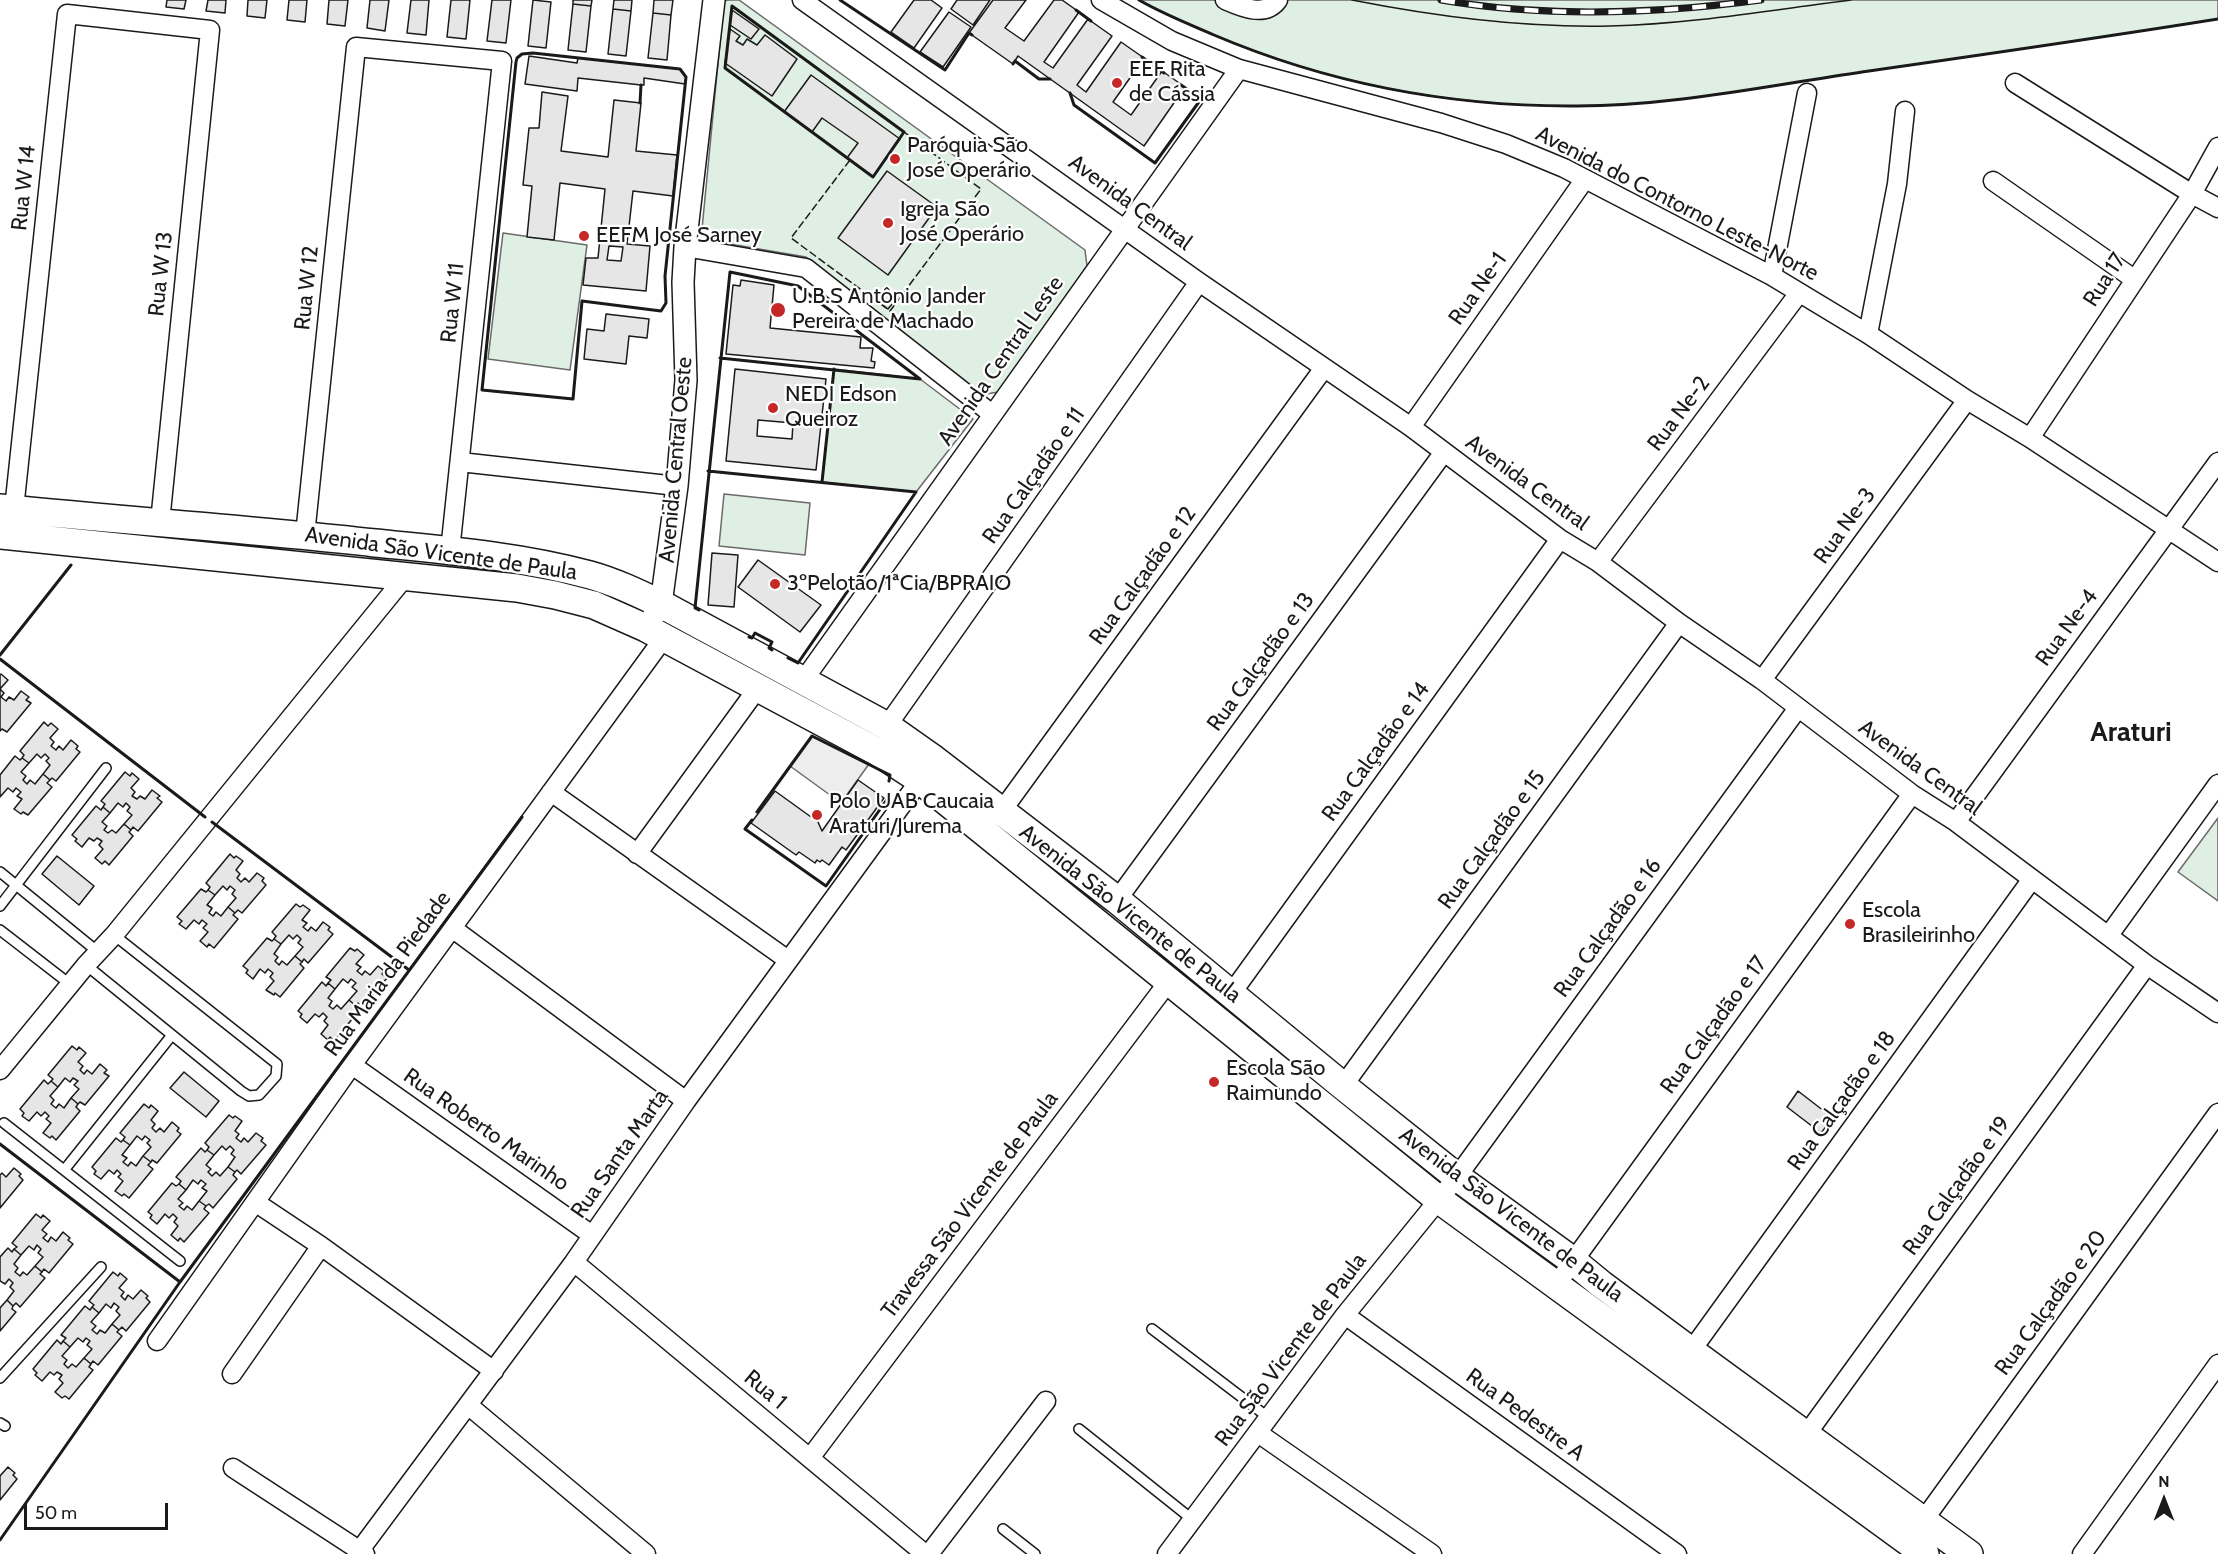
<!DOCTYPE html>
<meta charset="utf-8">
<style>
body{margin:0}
#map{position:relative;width:2218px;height:1554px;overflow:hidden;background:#fff;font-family:Cabin,sans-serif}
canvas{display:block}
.north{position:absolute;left:2134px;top:1470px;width:60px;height:60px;-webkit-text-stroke:4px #fff;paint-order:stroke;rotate:0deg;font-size:16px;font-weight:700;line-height:24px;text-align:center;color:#1a1a1a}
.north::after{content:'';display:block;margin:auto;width:21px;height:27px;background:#1a1a1a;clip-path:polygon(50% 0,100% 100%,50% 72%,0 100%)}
.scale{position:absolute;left:24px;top:1503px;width:144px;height:27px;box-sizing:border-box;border:3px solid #1a1a1a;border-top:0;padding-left:8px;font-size:18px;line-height:21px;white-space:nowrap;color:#1a1a1a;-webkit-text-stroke:4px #fff;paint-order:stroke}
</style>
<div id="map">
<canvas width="2218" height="1554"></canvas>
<div class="north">N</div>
<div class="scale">50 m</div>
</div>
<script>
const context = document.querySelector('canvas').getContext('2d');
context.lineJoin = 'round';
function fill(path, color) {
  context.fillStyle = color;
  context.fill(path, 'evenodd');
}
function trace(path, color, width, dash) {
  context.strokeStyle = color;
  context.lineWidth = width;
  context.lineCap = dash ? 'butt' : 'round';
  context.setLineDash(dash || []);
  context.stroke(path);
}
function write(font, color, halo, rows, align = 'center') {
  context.font = font + ' Cabin,sans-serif';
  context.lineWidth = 4.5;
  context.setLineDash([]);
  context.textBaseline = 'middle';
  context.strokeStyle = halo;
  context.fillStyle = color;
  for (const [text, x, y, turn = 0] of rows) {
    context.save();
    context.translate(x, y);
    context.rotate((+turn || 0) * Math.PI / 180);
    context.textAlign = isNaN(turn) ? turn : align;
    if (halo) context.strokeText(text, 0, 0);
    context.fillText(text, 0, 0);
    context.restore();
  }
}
const green = new Path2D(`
 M729,0H739L1085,250L1087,266L998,392L981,395L806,257L712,241L702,229L724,1Z
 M1139,0H2218V19C2099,38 1981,55 1862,72C1766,86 1668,107 1570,106C1448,106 1327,83 1214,35C1189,24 1163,14 1139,0Z
 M503,233L587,245L570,370L488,359Z
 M834,369L920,379L973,419L916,492L822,482Z
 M724,494L810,503L805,555L719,546Z
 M2218,818V901L2178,872Z`);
fill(green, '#e0efe3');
trace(green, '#6a6a6a', 1.5);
const parking = new Path2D(`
 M812,736L869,764L841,803L790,766Z`);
fill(parking, '#ededed');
trace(parking, '#6a6a6a', 1.5);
const building = new Path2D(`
 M167,0H186L184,9L166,7Z
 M208,0H226L225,13L206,11Z
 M248,0H267L265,18L247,16Z
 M289,0H307L305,22L287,20Z
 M329,0H348L345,26L327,24Z
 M370,0H389L385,31L367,28Z
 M411,0H429L426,35L407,33Z
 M451,0H470L466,39L447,37Z
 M492,0H511L506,43L487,41Z
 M533,0L551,2L546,48L528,46Z
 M573,0H592L591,6L573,4Z
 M614,0H632L631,11L613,9Z
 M654,0H673L671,15L653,13Z
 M914,0H931L942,8L914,48L891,32Z
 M957,0H990L973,25L951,9Z
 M993,0H1026L1005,28L1024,41L1054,0H1062L1079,12L1044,62L1053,68L1088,19L1112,36L1077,85L1086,92L1121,42L1144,58L1113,102L1131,115L1162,71L1185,87L1144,146L1018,56L1013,64L969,33Z
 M573,4L591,6L586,52L568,50Z
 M613,9L631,11L626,56L608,54Z
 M732,10L759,29L751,39L730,25Z
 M949,12L971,27L943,67L920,52Z
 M653,13L671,15L667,60L648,58Z
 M730,29L740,36L736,41L743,45L747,39L757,45L765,35L797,59L772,96L725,63Z
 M529,56L577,63L578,58L680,69L686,77L685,84L644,78V85H641L578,78L577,91L525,84Z
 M811,75L900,139L873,177L847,158L858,143L822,118L812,132L784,112Z
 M542,92L568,96L561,151L608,157L614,100L641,103L636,151L677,155L673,196L633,191L627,244L650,246L646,291L583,285L586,258H598L605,189L560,183L554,240L527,237L532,186L523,185L529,128H539ZM609,246L623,247L621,261L607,260Z
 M887,171L937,207L888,275L838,238Z
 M741,280L774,285L770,328L861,337L860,348H873L871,361L875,362L874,368L726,354L733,285L740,286Z
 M887,292L896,299L888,309L879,302Z
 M606,314L649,319L647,338L629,336L626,364L584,359L587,329L604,331Z
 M735,369L826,379L816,470L726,461ZM758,420L793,423L792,439L757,436Z
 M712,553L738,555L734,607L708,605Z
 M758,560L821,605L800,632L738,587Z
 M1,674L8,680L0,689L4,693L1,697L6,701L9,697L14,700L21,691L29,697L26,700L31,703L7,732L2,729L0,731V675Z
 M44,722L48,726L51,723L58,729L50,738L54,742L51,746L56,750L59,746L63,750L71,740L78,746L76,749L80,752L56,781L52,778L50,780L43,774L50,765L46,761L49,758L45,754L41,758L37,754L29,763L22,758L24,755L20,751Z
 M15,756L20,760L22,758L29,763L21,772L26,776L23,780L27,784L30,780L35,784L43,774L50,780L47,783L52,787L28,815L23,812L21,814L14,809L22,799L17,796L21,792L16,788L13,792L8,788L0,797V775Z
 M125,772L130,776L132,773L139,779L131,788L135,792L132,796L137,799L140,796L145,799L152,790L160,796L157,798L162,802L138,831L133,827L131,830L124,824L132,815L127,811L130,807L126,803L123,807L118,803L110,813L103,807L105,804L101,801Z
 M858,780L884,798L846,850L842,847L829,865L822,860L820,862L817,860L815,863L799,852L796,855L751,823L775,791L818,822L822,831Z
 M96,806L101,810L103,807L110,813L102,822L107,826L104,830L108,833L112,830L116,833L124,824L131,830L129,832L133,836L109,865L105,861L102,864L95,858L103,849L99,845L102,841L97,838L94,841L89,838L82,847L75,841L77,839L72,835Z
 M230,854L234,858L236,856L243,861L236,870L240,874L237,878L241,882L245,878L249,882L257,873L264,878L262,881L266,885L242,913L238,910L235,913L228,907L236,898L232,894L235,890L230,886L227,890L223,886L215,895L208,890L210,887L206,883Z
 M57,856L94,886L79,905L42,874Z
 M201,889L206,892L208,890L215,895L207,905L212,908L209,913L213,916L216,912L221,916L228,907L235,913L233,915L238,919L214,948L209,944L207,947L200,941L208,932L203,928L207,924L202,920L199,924L194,920L186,929L179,924L182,921L177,917Z
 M296,904L300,907L303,905L310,910L302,920L307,923L303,927L308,931L311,927L316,931L323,922L330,927L328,930L333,934L308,963L304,959L302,962L295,956L303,947L298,943L301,939L297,935L293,939L289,935L281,944L274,939L276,936L272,932Z
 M267,938L272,941L274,939L281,944L274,954L278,957L275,961L279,965L282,961L287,965L295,956L302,962L300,964L304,968L280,997L275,993L274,995L266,990L274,981L270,977L273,973L268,969L265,973L260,969L253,979L246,973L248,970L243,966Z
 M350,948L355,951L357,949L364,955L356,964L361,967L357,971L362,975L365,971L370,975L378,966L384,971L382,974L387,978L363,1007L358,1003L356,1006L349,1000L357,991L352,987L356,983L351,979L348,983L343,979L335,989L328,983L331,980L326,977Z
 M322,982L326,986L328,983L335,989L328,998L332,1001L329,1006L333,1009L337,1005L341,1009L349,1000L356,1006L354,1008L358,1012L334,1041L330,1037L328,1040L321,1034L328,1025L324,1021L327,1017L323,1013L319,1017L315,1014L307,1023L300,1017L302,1014L298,1011Z
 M72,1046L77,1050L79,1047L86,1053L78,1062L83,1066L80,1070L84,1074L87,1070L92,1074L100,1064L107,1070L104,1073L109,1076L85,1105L80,1102L78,1104L71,1098L79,1089L74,1085L78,1081L73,1078L70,1082L65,1078L58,1087L51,1081L53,1079L48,1075Z
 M184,1072L219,1101L206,1117L170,1088Z
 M44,1080L48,1084L51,1081L58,1087L50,1096L54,1100L51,1104L56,1108L59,1104L64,1108L71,1098L78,1104L76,1107L80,1111L56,1140L52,1136L50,1138L43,1133L51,1123L46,1119L49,1116L45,1112L41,1116L37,1112L29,1121L22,1116L24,1113L20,1109Z
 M1798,1091L1833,1118L1821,1133L1787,1107Z
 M144,1104L149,1108L151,1105L158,1111L151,1120L155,1124L152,1128L156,1132L160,1128L164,1132L172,1122L179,1128L177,1131L181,1134L157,1163L152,1160L151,1162L143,1156L151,1147L147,1143L150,1140L145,1136L142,1140L137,1136L130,1145L123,1140L125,1137L120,1133Z
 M229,1115L233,1118L235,1116L242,1121L235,1131L239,1134L236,1138L241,1142L244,1138L248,1142L256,1133L263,1138L261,1141L266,1145L241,1174L237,1170L235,1172L228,1167L235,1157L231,1154L234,1150L230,1146L226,1150L222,1146L214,1155L207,1150L209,1147L205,1143Z
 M116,1138L121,1142L123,1140L130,1145L122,1155L127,1158L123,1162L128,1166L131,1162L136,1166L143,1156L151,1162L148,1165L153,1169L129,1198L124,1194L122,1196L115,1191L123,1181L118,1177L121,1174L117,1170L114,1174L109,1170L101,1179L94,1174L96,1171L92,1167Z
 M201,1148L205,1152L207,1150L214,1155L206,1165L211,1169L208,1172L212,1176L216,1172L220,1176L228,1167L235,1172L233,1175L237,1179L213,1208L209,1204L206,1206L199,1201L207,1191L202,1188L206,1184L201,1180L198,1184L193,1180L186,1190L179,1184L181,1181L176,1177Z
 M14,1168L21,1174L19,1176L23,1180L0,1208V1175L2,1173L6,1177Z
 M172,1183L176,1186L179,1184L186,1190L178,1199L183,1203L179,1206L184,1210L187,1206L192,1210L199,1201L206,1206L204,1209L209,1213L184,1242L180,1238L178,1241L171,1235L178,1226L174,1222L177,1218L173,1214L169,1218L165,1214L157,1224L150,1218L152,1215L148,1212Z
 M36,1214L41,1218L43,1215L50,1221L42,1230L47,1234L43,1238L48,1242L51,1237L56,1241L63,1232L70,1238L68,1240L73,1244L49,1273L44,1269L42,1272L35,1266L43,1257L38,1253L41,1249L37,1245L34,1250L29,1246L21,1255L14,1249L17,1247L12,1243Z
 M8,1248L12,1252L14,1249L21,1255L14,1264L18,1268L15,1272L20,1276L23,1272L27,1275L35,1266L42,1272L40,1274L45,1278L20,1307L16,1303L13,1306L7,1300L14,1291L10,1287L13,1283L9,1279L5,1284L0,1281V1257Z
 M113,1272L118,1276L120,1273L127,1279L119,1288L124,1292L121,1296L125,1300L128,1295L133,1299L141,1290L148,1296L146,1298L150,1302L126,1331L122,1327L119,1330L112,1324L120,1315L116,1311L119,1307L114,1303L111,1308L106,1304L99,1313L92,1307L94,1305L89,1301Z
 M7,1300L13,1306L12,1309L16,1312L0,1331V1308Z
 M85,1306L90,1310L92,1307L99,1313L91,1322L96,1326L92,1330L97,1334L100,1330L105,1333L112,1324L119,1330L117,1332L122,1336L98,1365L93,1361L91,1364L84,1358L92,1349L87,1345L90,1341L86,1338L83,1342L78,1338L70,1347L63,1341L66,1338L61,1335Z
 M57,1340L61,1344L63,1341L70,1347L62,1356L67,1360L64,1364L68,1368L72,1364L76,1367L84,1358L91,1364L89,1367L93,1370L69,1399L65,1396L62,1398L55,1392L63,1383L59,1379L62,1375L57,1372L54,1375L50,1372L42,1381L35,1375L37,1373L33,1369Z
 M8,1467L15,1473L13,1475L17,1479L0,1500V1476Z`);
fill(building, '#e6e6e6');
trace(building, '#1a1a1a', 1.5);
const service = new Path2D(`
 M0,872L98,952
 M0,906L106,768
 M0,930L71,985
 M86,965L241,1091L249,1096L259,1095L276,1076L277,1064L114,935
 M4,1123L180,1261
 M65,1169L172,1035
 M1152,1329L1269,1418
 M0,1378L101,1267
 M0,1423L5,1426
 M1079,1429L1193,1520
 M1003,1529L1035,1554`);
const minor = new Path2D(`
 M802,0L1199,282L1411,427L1560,539L1598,562L1679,623L1762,680L1912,794L1956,822L2147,965L2218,1013
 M1101,0L1172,41L1239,69L1441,123L1506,144L1564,168L1772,276L1868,334L1967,400L2030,438L2218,562
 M1225,0C1241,7 1265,18 1278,0
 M2015,83L2192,194L2218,208
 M1993,181L2134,279
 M685,247L806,268L992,414
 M1772,276L1807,93
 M1868,334L1897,184L1905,111
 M1411,427L1585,179
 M2030,438L2192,194L2218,147
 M460,462L677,486
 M14,509L67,14L210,30L160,522
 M305,535L356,47L502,61L450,551
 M1598,562L1799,293
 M1762,680L1967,400
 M803,681L1239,69
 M887,726L1199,282
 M551,792L788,960
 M1001,812L1324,368
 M1956,822L2218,462
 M637,854L757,689
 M1117,900L1444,452
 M452,928L686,1101
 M2109,935L2218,784
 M1231,994L1560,539
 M352,1065L592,1235
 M0,1070L86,965L114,935L405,577
 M1343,1086L1679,623
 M255,1202L321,1246L494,1371
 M574,1262L925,1554
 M1556,1285L1912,794
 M1345,1315L1677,1554
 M157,1341L352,1065L663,639
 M1691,1351L2032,879
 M232,1374L321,1246
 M468,1405L646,1554
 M1258,1433L1432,1554
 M1806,1435L2147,965
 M810,1458L1169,981
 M233,1468L365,1554
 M1923,1521L2218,1113
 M357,1554L574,1262L686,1101L920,780
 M929,1554L1046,1401
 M1167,1554L1345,1315L1457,1177L1798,708
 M2082,1554L2218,1364`);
const tertiary = new Path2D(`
 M646,628L661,604L677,486L686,380L683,282L685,247L714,0`);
const primary = new Path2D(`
 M0,508C125,521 250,529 375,543C446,550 520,556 590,575C615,582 638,593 661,604L887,726L931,757L1117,900L1343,1086L1457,1177L1573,1261L1601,1284L1691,1351L1969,1554
 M0,535L517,588L555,595L594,605L646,628L876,751L920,780L1438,1199L1925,1554`);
trace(service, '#1a1a1a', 12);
trace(minor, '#1a1a1a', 21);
trace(tertiary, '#1a1a1a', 24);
trace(primary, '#1a1a1a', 30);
trace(service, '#fff', 9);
trace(minor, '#fff', 18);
trace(tertiary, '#fff', 21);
trace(primary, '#fff', 27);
trace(new Path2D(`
 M1352,0C1438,17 1523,28 1610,26C1691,24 1771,10 1851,0`), '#1a1a1a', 1.5);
const rail = new Path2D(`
 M1441,0C1547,18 1655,14 1761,0`);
trace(rail, '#1a1a1a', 7);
trace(rail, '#fff', 4.5, [14]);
trace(new Path2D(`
 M850,160L791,238L890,311L981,189L904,132`), '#1a1a1a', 1.5, [8, 3]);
trace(new Path2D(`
 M840,0L945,70L969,33L972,35
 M1139,0C1163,14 1189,24 1214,35C1327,83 1448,106 1570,106C1668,107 1766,86 1862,72C1981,55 2099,38 2218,19
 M732,6L904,132L873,177L725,68Z
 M1076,10L1091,21
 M533,53L680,69L686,77L665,276L666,303L661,311L582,301L573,399L482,390L516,62L517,58L522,54Z
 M1142,57L1164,73
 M1013,64L1015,61L1039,79H1050
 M1070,93L1074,105L1155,163L1201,99L1181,85
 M640,103L641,85
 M720,358L920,379
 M708,471L916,492L798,663L788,658
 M822,482L834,369
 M699,610L695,608L730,272L798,286L920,379
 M749,637L752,638L755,633L772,642L769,648L772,650
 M0,655L71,565
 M0,659L205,817
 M757,812L812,736L890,775L889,781
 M752,820L745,829L826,886L888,798
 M212,822L409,970
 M0,1144L180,1282
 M0,1540L180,1282L522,817`), '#1a1a1a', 3);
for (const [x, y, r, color] of [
 [1117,83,6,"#c62828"],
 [895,159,6,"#c62828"],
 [888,223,6,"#c62828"],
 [584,236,6,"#c62828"],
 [778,310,8,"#c62828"],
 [773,408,6,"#c62828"],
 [775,584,6,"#c62828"],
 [817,815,6,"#c62828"],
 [1850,924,6,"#c62828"],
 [1214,1082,6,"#c62828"]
]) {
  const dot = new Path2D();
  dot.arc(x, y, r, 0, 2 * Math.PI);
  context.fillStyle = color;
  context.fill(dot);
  trace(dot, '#fff', 2);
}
write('22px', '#1a1a1a', '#fff', [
 ["EEF Rita",1129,70],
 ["de Cássia",1129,95],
 ["Paróquia São",907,146],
 ["José Operário",907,171],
 ["Igreja São",900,210],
 ["José Operário",900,235],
 ["EEFM José Sarney",596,236],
 ["U.B.S Antônio Jander",792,297],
 ["Pereira de Machado",792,322],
 ["NEDI Edson",785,395],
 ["Queiroz",785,420],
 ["3ºPelotão/1ªCia/BPRAIO",787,584],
 ["Polo UAB Caucaia",829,802],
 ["Araturi/Jurema",829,827],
 ["Escola",1862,911],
 ["Brasileirinho",1862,936],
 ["Escola São",1226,1069],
 ["Raimundo",1226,1094]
], 'left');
write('22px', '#1a1a1a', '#fff', [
 ["Rua W 14",24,188,-84],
 ["Avenida Central",1130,203,36],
 ["Avenida do Contorno Leste-Norte",1677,204,27],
 ["Rua W 13",161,274,-84],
 ["Rua 17",2105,280,-57],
 ["Rua W 12",307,288,-84],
 ["Rua Ne-1",1478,289,-55],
 ["Rua W 11",453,303,-84],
 ["Avenida Central Leste",1001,361,-55],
 ["Rua Ne-2",1679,414,-53],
 ["Avenida Central Oeste",676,460,-85],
 ["Rua Calçadão e 11",1034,476,-55],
 ["Avenida Central",1527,483,36],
 ["Rua Ne-3",1845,526,-54],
 ["Avenida São Vicente de Paula",441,554,8],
 ["Rua Calçadão e 12",1143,576,-54],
 ["Rua Ne-4",2067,628,-54],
 ["Rua Calçadão e 13",1261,662,-54],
 ["Rua Calçadão e 14",1376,752,-54],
 ["Avenida Central",1920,768,36],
 ["Rua Calçadão e 15",1492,840,-54],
 ["Avenida São Vicente de Paula",1130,914,38],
 ["Rua Calçadão e 16",1608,928,-54],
 ["Rua Maria da Piedade",388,974,-54],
 ["Rua Calçadão e 17",1714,1025,-54],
 ["Rua Calçadão e 18",1842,1101,-54],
 ["Rua Roberto Marinho",486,1130,35],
 ["Rua Santa Marta",620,1154,-55],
 ["Rua Calçadão e 19",1957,1186,-54],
 ["Travessa São Vicente de Paula",970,1205,-53],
 ["Avenida São Vicente de Paula",1511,1215,37],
 ["Rua Calçadão e 20",2051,1303,-54],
 ["Rua São Vicente de Paula",1291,1350,-53],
 ["Rua 1",765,1390,40],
 ["Rua Pedestre A",1525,1415,36]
]);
write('bold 28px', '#1a1a1a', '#fff', [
 ["Araturi",2131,733]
]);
</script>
